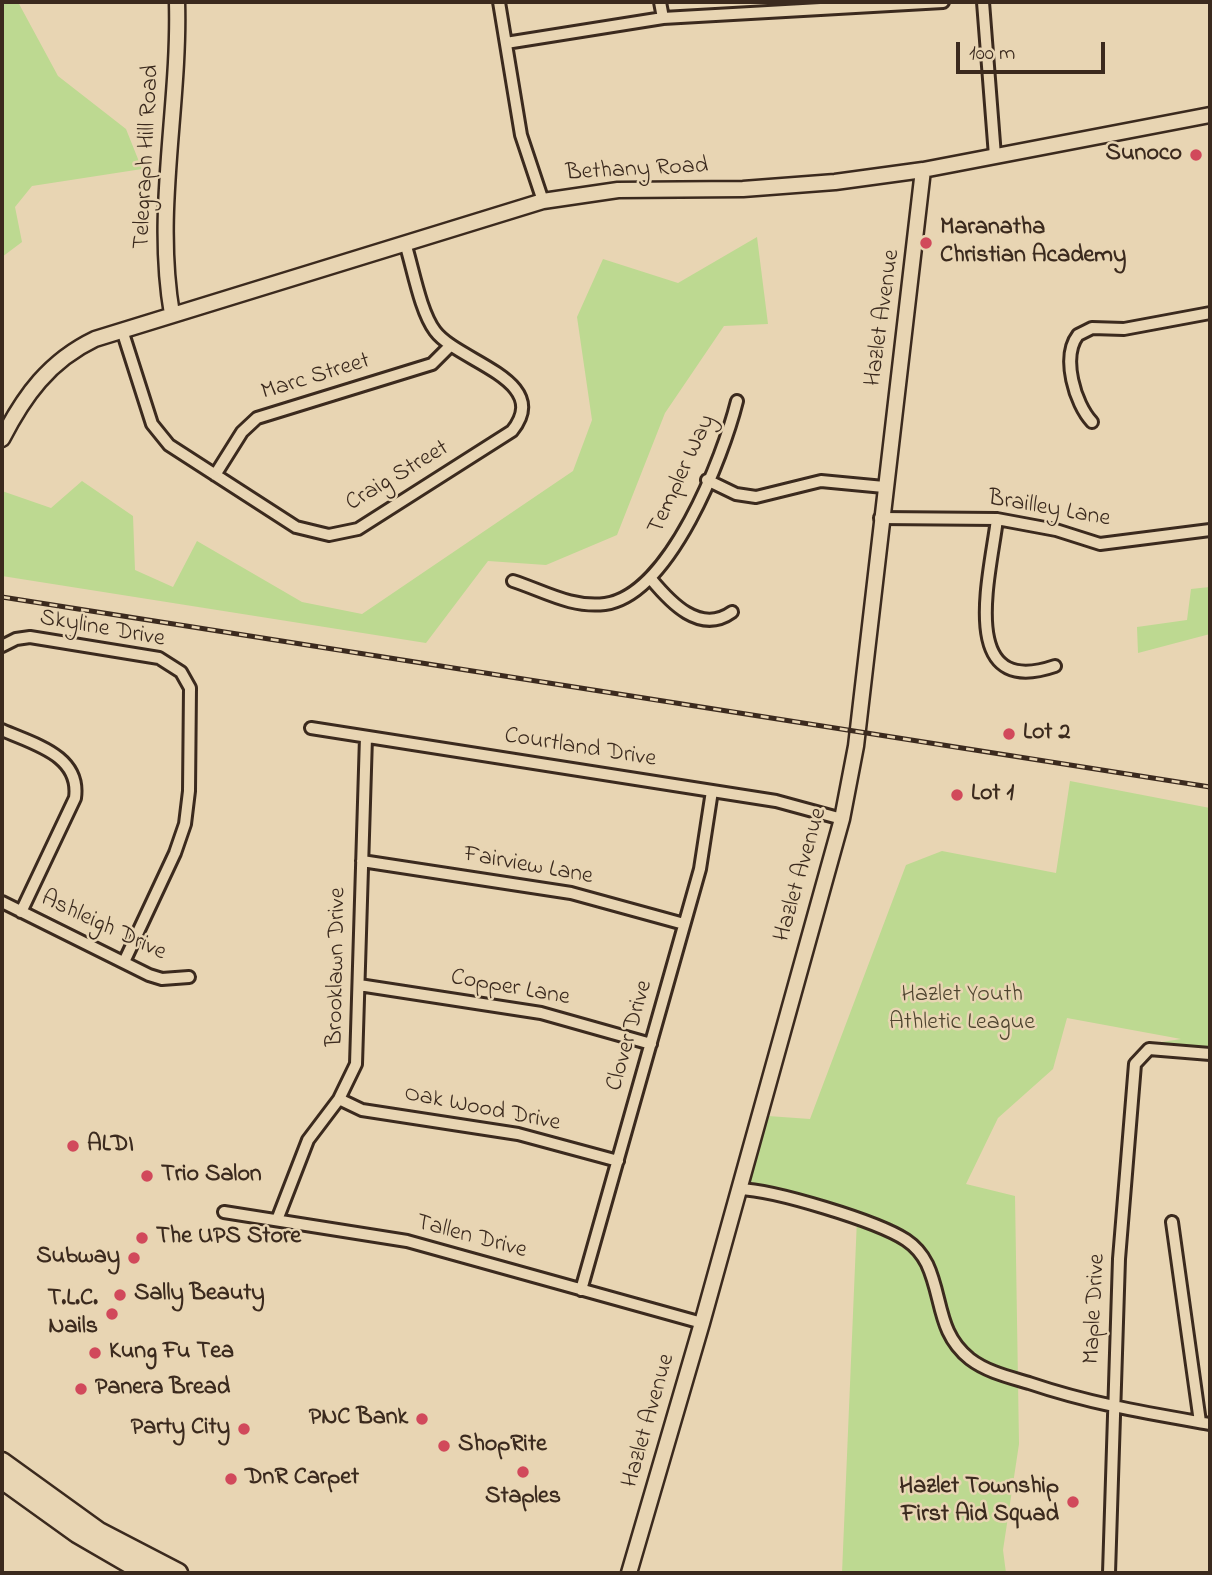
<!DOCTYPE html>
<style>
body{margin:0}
#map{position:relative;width:1212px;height:1575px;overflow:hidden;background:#e8d5b3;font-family:"Indie Flower",sans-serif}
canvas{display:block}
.frame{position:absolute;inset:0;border:4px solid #3b2a1e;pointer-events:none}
.scale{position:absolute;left:956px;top:42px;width:149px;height:32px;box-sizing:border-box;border:4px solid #3b2a1e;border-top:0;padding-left:9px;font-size:21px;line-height:24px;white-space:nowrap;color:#3b2a1e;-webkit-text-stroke:5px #e8d5b3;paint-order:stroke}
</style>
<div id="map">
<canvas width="1212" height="1575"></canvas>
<div class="frame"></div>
<div class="scale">100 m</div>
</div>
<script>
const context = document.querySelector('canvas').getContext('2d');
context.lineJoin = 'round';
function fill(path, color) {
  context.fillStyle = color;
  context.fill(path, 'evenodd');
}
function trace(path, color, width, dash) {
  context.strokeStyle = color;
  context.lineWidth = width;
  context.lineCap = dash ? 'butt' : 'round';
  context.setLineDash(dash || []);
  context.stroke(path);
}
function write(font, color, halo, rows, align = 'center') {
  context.font = font + ' "Indie Flower",sans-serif';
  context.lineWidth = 5;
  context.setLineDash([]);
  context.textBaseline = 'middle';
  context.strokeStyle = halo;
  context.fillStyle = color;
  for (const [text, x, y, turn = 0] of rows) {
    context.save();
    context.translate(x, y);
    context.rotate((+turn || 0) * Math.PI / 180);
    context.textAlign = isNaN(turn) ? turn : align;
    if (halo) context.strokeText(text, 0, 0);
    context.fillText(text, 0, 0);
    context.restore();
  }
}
fill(new Path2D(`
 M2,2H18L58,76L126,129L142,169L32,186L15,207L22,242L2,257Z
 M757,237L768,324L724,326L665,413L617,535L546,565L488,561L426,643L2,576V491L51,508L82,481L133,516L135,570L173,587L197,541L302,602L362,614L573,471L592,420L577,317L603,259L678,283Z
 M1210,587V634L1138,653L1137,627L1187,620L1191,589Z
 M1070,781L1210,808V1054L1143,1045L1181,1039L1067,1018L1053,1069L998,1118L966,1184L1015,1196L1019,1444L1003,1550L1006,1573H842L857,1219L779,1196L750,1181L768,1116L810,1119L906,865L942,851L1056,873Z`), '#bdd991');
const minor = new Path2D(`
 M499,2L521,135L543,201
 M660,2L663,18
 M983,2L995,156
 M506,43L663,18L943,2
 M122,330L152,424L169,445L296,527L329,535L358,529L512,431C553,380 458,362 435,331C420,311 413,268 405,243
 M1092,422C1075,404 1061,357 1078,335L1092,328L1124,329L1210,313
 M215,475L242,432L257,418L432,364L450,346
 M707,480L736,494L756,497L821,481L884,487
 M880,518L997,519L1056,530L1100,544L1210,530
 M997,519C991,572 955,700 1055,666
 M651,579C670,602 700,635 732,612
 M513,581C544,591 571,608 605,604C670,595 723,457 737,401
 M2,646L16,639L30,637L159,658L181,672L190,688L189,791L185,824L175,853L124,962
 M311,728L776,801L842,819
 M2,730C33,744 81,755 75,798L21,912
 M362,861L571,893L684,924
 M2,902L149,975L162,979L189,977
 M359,985L541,1013L651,1044
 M339,1099L362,1110L518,1134L618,1161
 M739,1189C774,1190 877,1221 906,1240C915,1246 922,1254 927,1264C943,1298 937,1333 970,1359C987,1372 1009,1377 1029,1383C1091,1404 1147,1413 1210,1424
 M224,1212L407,1241L702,1323
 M277,1220L308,1140L339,1099L356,1064L366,737
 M1172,1222L1200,1422
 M581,1290L700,869L712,791
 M1109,1573L1119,1259L1135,1064L1149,1049L1210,1054`);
const tertiary = new Path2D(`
 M172,314C154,210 180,106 177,2
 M2,439C24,396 49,361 95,339L543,201L618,190L743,189L835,182L923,170L1210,115
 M629,1573L702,1323L842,819L856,746L923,170`);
const trunk = new Path2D(`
 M2,1462L99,1532L178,1573
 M2,1479L77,1533L146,1573`);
trace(minor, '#3b2a1e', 16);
trace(tertiary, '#3b2a1e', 19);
trace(trunk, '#3b2a1e', 23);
trace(minor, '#e8d5b3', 10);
trace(tertiary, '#e8d5b3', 14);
trace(trunk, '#e8d5b3', 18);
const rail = new Path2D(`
 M2,597L1210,787`);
trace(rail, '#3b2a1e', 5);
trace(rail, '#e8d5b3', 2.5, [8]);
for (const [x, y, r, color] of [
 [1196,155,7,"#d1495b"],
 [926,243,7,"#d1495b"],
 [1009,734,7,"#d1495b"],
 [957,795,7,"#d1495b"],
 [73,1146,7,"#d1495b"],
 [147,1176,7,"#d1495b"],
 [142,1238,7,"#d1495b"],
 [134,1258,7,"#d1495b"],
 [120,1295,7,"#d1495b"],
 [112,1314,7,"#d1495b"],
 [95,1353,7,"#d1495b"],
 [81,1389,7,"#d1495b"],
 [422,1419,7,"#d1495b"],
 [244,1429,7,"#d1495b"],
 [444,1446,7,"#d1495b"],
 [523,1472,7,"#d1495b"],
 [231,1479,7,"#d1495b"],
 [1073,1502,7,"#d1495b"]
]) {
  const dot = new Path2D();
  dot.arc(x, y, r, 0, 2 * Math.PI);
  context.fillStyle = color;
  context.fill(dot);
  trace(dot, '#e8d5b3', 2.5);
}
write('bold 24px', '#3b2a1e', '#e8d5b3', [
 ["Sunoco",1182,155,"right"],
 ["Maranatha",940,229],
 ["Christian Academy",940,257],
 ["Lot 2",1023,734],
 ["Lot 1",971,795],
 ["ALDI",87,1146],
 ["Trio Salon",161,1176],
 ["The UPS Store",156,1238],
 ["Subway",120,1258,"right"],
 ["Sally Beauty",134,1295],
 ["T.L.C.",98,1300,"right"],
 ["Nails",98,1328,"right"],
 ["Kung Fu Tea",109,1353],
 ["Panera Bread",95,1389],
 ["PNC Bank",408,1419,"right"],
 ["Party City",230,1429,"right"],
 ["ShopRite",458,1446],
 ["DnR Carpet",245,1479],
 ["Hazlet Township",1059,1488,"right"],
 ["First Aid Squad",1059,1516,"right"],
 ["Staples",523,1498,"center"]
], 'left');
write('24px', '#3b2a1e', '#e8d5b3', [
 ["Telegraph Hill Road",148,157,-87],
 ["Bethany Road",637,171,-3],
 ["Hazlet Avenue",884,318,-82],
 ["Marc Street",316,378,-17],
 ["Templer Way",683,475,-65],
 ["Craig Street",398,477,-31],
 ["Brailley Lane",1049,510,10],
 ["Skyline Drive",102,630,10],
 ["Courtland Drive",580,749,9],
 ["Fairview Lane",528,867,10],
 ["Hazlet Avenue",802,875,-74],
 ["Ashleigh Drive",103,927,25],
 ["Brooklawn Drive",338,967,-89],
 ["Copper Lane",510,989,10],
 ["Clover Drive",631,1036,-74],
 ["Oak Wood Drive",482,1110,11],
 ["Tallen Drive",471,1238,15],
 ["Maple Drive",1096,1309,-87],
 ["Hazlet Avenue",650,1421,-74]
]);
write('24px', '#4e442f', '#e8d5b3', [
 ["Hazlet Youth",962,996],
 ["Athletic League",962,1024]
]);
</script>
